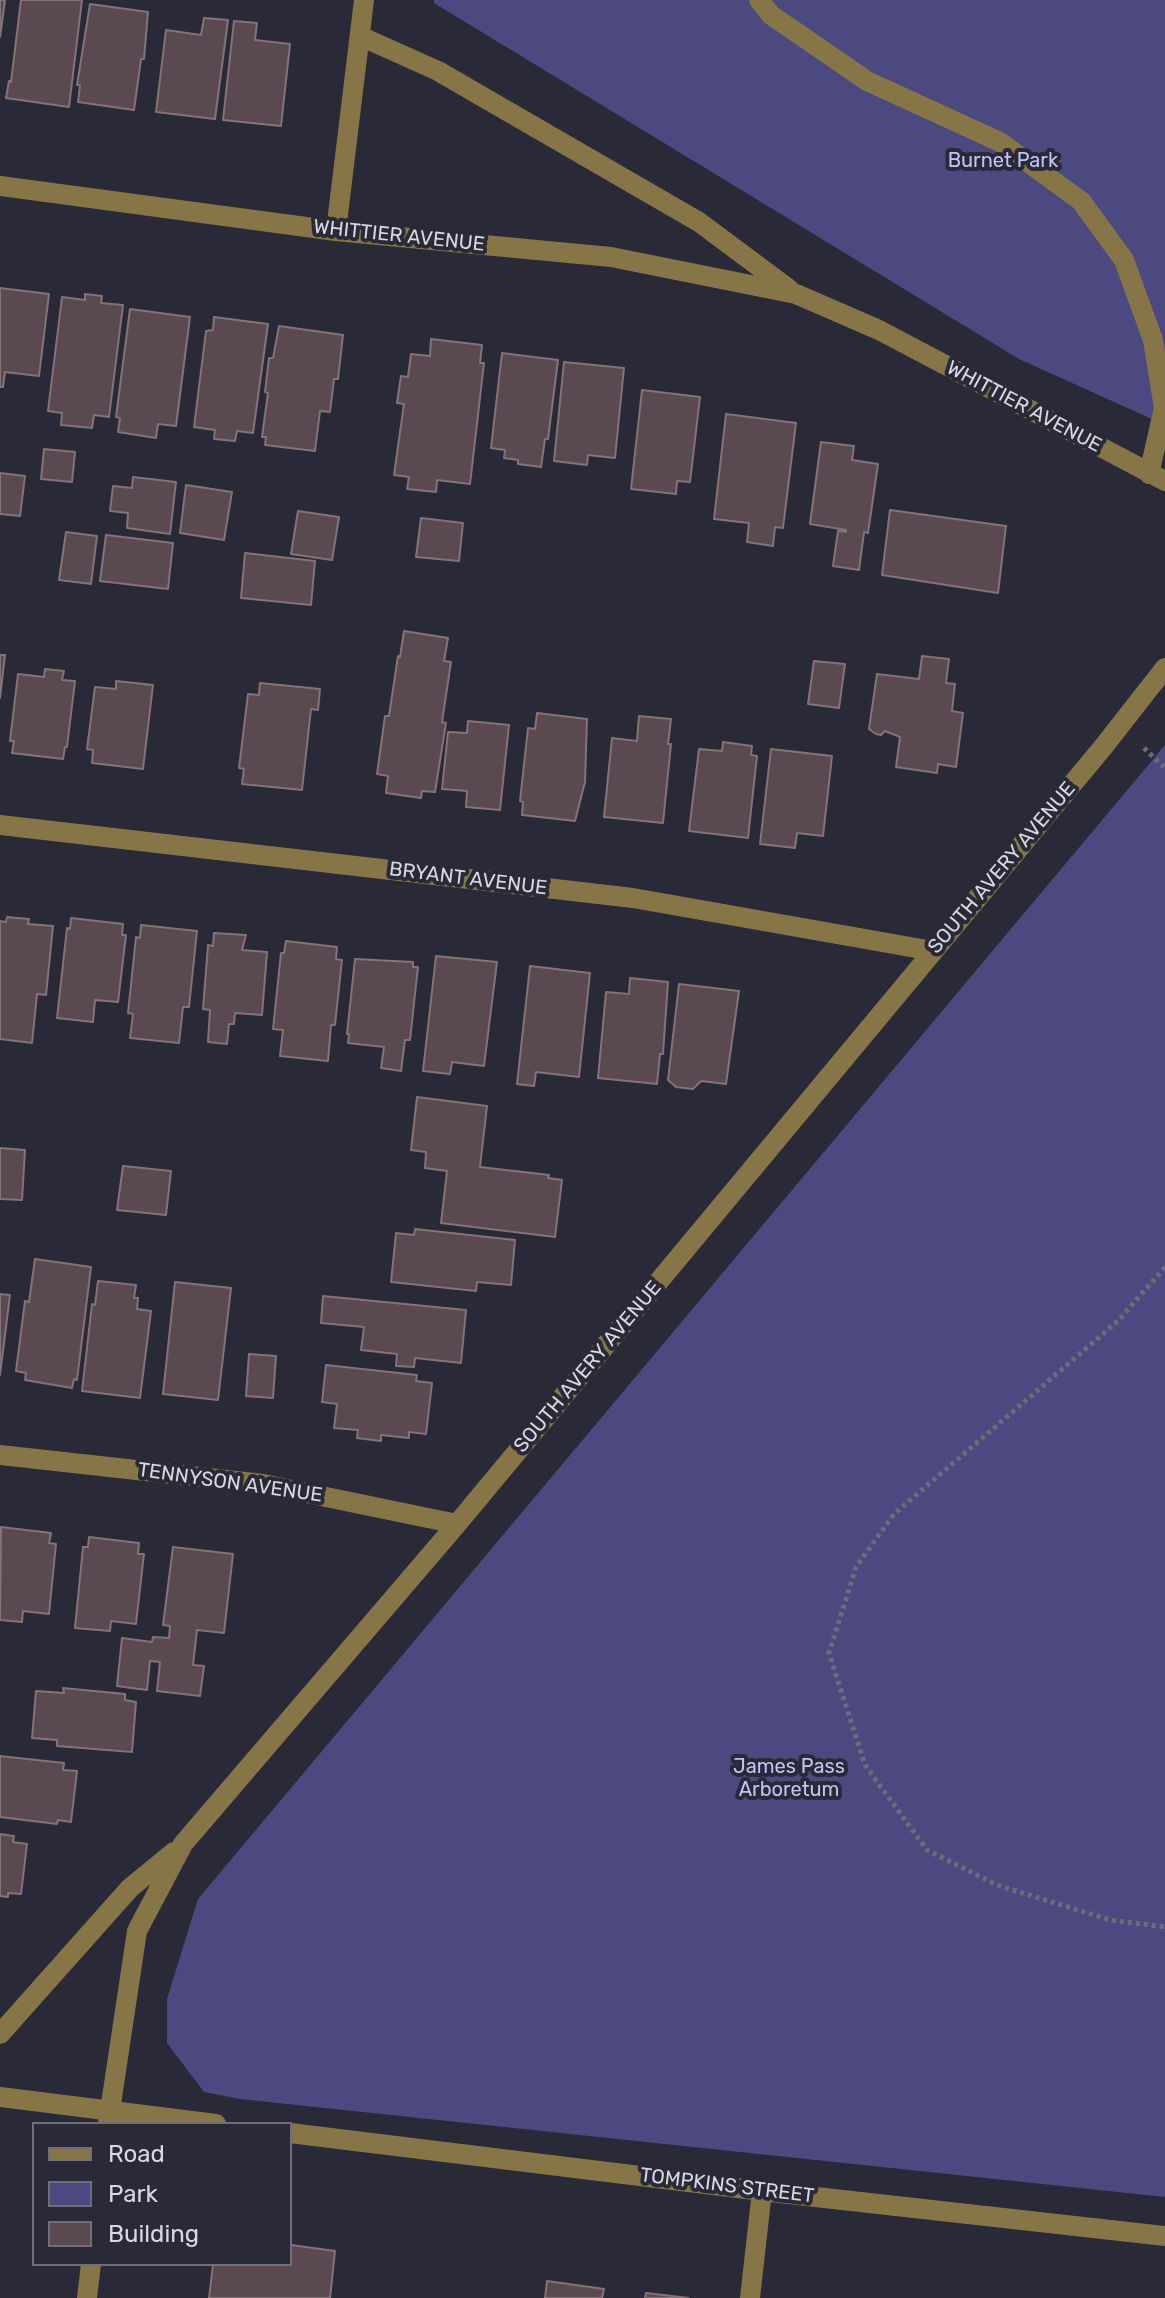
<!DOCTYPE html>
<style>
body{margin:0}
#map{position:relative;width:1165px;height:2298px;overflow:hidden;background:#292937;font-family:Rubik,sans-serif}
canvas{display:block}
.legend{position:absolute;left:32px;top:2122px;width:260px;height:144px;box-sizing:border-box;background:#292937;border:2px solid #6f6f7b;margin:0;padding:10px 14px;list-style:none;font-size:24px;color:#d7d8e1}
.legend li{display:flex;align-items:center;gap:16px;height:40px}
.legend b{width:40px;border:2px solid #6f6f7b}
</style>
<div id="map">
<canvas width="1165" height="2298"></canvas>
<ul class="legend">
<li><b style="height:10px;background:#867647"></b>Road</li>
<li><b style="height:22px;background:#4b4980"></b>Park</li>
<li><b style="height:22px;background:#5a4950"></b>Building</li>
</ul>
</div>
<script>
const context = document.querySelector('canvas').getContext('2d');
context.lineJoin = 'round';
function fill(path, color) {
  context.fillStyle = color;
  context.fill(path, 'evenodd');
}
function trace(path, color, width, dash) {
  context.strokeStyle = color;
  context.lineWidth = width;
  context.lineCap = dash ? 'butt' : 'round';
  context.setLineDash(dash || []);
  context.stroke(path);
}
function write(font, color, halo, rows, align = 'center') {
  context.font = font + ' Rubik,sans-serif';
  context.lineWidth = 8;
  context.setLineDash([]);
  context.textBaseline = 'middle';
  context.strokeStyle = halo;
  context.fillStyle = color;
  for (const [text, x, y, turn = 0] of rows) {
    context.save();
    context.translate(x, y);
    context.rotate((+turn || 0) * Math.PI / 180);
    context.textAlign = isNaN(turn) ? turn : align;
    if (halo) context.strokeText(text, 0, 0);
    context.fillText(text, 0, 0);
    context.restore();
  }
}
fill(new Path2D(`
 M434,0H1165V425L1019,359L434,3Z
 M1165,745V2197L240,2099L204,2092L167,2043V1999L198,1899Z`), '#4b4980');
const building = new Path2D(`
 M0,0H5L0,37Z
 M21,0H82L69,107L6,98L9,81L11,82Z
 M90,4L148,12L144,59H141L134,110L78,102L80,85H77Z
 M204,18L228,20L215,119L156,112L166,30L201,35Z
 M234,21L257,23L255,40L290,44L281,126L223,120Z
 M0,288L49,294L39,376L5,372L3,387H0Z
 M85,294L102,296L101,303L123,305L109,417L94,415L92,428L61,425L62,413L48,411L62,297L85,300Z
 M130,309L190,317L176,426L158,424L156,438L118,432L120,418L116,417Z
 M214,317L268,324L253,433L237,431L235,441L214,439L215,430L194,427L206,331L213,330Z
 M279,326L343,335L338,379H334L330,412L320,411L315,451L265,445L266,437H262L268,393L265,392L269,358H273Z
 M431,339L482,345L480,363H484L470,484L437,480L436,492L407,489L409,477L394,475L404,404L397,403L401,376L408,377L411,354L430,356Z
 M502,353L558,360L548,439H545L541,467L518,464V460L504,458L505,450L491,448Z
 M564,362L624,368L615,458L588,455L587,465L554,461Z
 M642,390L700,397L690,482L677,481L676,494L631,489Z
 M726,414L796,423L783,528L775,527L773,546L747,542L749,523L714,519Z
 M821,442L854,446L852,460L878,464L868,533L864,532L859,570L833,566L838,531L846,532V530L810,524Z
 M44,449L75,452L72,482L41,479Z
 M0,473L25,476L20,516L0,514Z
 M133,477L176,482L170,534L127,528L128,513L110,511L113,486L132,488Z
 M186,485L232,492L224,540L180,533Z
 M890,510L1006,526L998,593L882,575Z
 M298,511L339,517L332,560L291,554Z
 M421,518L463,523L459,561L416,557Z
 M66,532L97,536L91,584L59,580Z
 M106,535L173,543L168,589L100,581Z
 M245,553L315,561L311,605L241,598Z
 M404,631L448,638L444,661L451,662L442,722L446,723L435,792L422,791L421,798L386,793L388,776L377,774L385,716H389L398,656L400,657Z
 M0,655H5L0,698Z
 M922,656L949,659L946,683L955,684L952,711L963,713L956,767L938,764L937,773L896,767L900,737L885,731L881,735L876,734L869,729L877,674L919,679Z
 M814,661L845,664L839,708L808,704Z
 M45,669L64,671L62,680L75,681L67,747H65L63,759L12,753L14,741H10L18,674L44,677Z
 M116,681L153,685L143,769L92,763L93,750L87,749L95,687L116,689Z
 M260,683L320,689L318,710L311,709L302,790L242,784L244,769L239,768L248,694L259,695Z
 M537,713L587,719L585,782L575,821L522,815L523,802L520,801L528,728L535,729Z
 M639,716L671,719L668,744H671L663,823L604,817L612,738L637,741Z
 M468,721L509,725L500,810L466,807L467,791L442,789L448,732L467,733Z
 M723,742L752,746L751,755L757,756L748,838L689,831L699,749L722,751Z
 M771,749L832,756L823,836L797,833L795,848L760,844Z
 M7,917L29,919L28,924L53,926L46,995L37,994L32,1043L0,1039V921L6,922Z
 M71,918L123,924L122,935H126L118,1002L95,1000L93,1022L57,1018L67,928L70,929Z
 M141,925L197,931L189,1007H183L179,1043L130,1038L133,1014L128,1013L136,937L140,938Z
 M214,933L246,935L242,950L267,952L262,1015L235,1013L234,1024H229L227,1044L208,1042L210,1010L203,1009L208,945L213,946Z
 M286,941L337,947L336,959L342,960L335,1025H331L328,1061L280,1056L283,1030L273,1029L281,953H284Z
 M436,956L497,962L484,1066L452,1062L450,1074L423,1071Z
 M355,959L413,962V967H418L410,1040H405L401,1071L381,1068L384,1047L348,1043L349,1034H347Z
 M530,966L590,973L579,1077L536,1072L534,1086L517,1084Z
 M630,978L668,982L663,1054H660L657,1084L598,1078L606,992L629,994Z
 M679,984L739,991L726,1084L701,1081L693,1089L676,1087L668,1080Z
 M417,1097L487,1106L480,1167L549,1175L548,1178L562,1180L555,1237L441,1223L447,1171L425,1168L426,1152L411,1150Z
 M0,1148L25,1150L22,1200L0,1199Z
 M123,1166L171,1171L166,1215L117,1210Z
 M415,1229L515,1240L511,1285L477,1282L476,1291L391,1282L396,1233L414,1235Z
 M35,1259L91,1267L77,1380L74,1379L72,1388L25,1380L26,1373L16,1371L25,1301L29,1302Z
 M98,1281L136,1285L134,1298H138L137,1309L151,1311L140,1398L82,1391L92,1304L95,1305Z
 M175,1282L231,1288L218,1400L163,1394Z
 M0,1294L10,1295L0,1375Z
 M323,1296L466,1310L461,1363L415,1358L414,1367L396,1366L397,1354L361,1350L364,1327L321,1323Z
 M249,1354L276,1356L273,1398L246,1396Z
 M326,1365L417,1375L416,1381L432,1383L426,1434L409,1432V1438L381,1435V1441L357,1438L358,1430L334,1428L337,1404L322,1402Z
 M1,1527L51,1533L49,1543L56,1544L49,1614L23,1611L22,1622L0,1620Z
 M89,1537L139,1543L138,1554H144L136,1624L111,1621L110,1631L75,1628L83,1547H88Z
 M173,1547L233,1554L224,1633L197,1630L193,1665L204,1666L200,1696L157,1691L160,1662L150,1661L147,1690L117,1686L122,1638L152,1642L153,1637L169,1638L170,1626L163,1625Z
 M63,1688L125,1694V1700L136,1702L132,1752L57,1746V1740L32,1738L36,1691L64,1693Z
 M0,1756L64,1763L63,1770L77,1771L71,1822L58,1820L57,1824L0,1817Z
 M0,1834L14,1836L13,1842L27,1844L21,1894L8,1893V1897L0,1896Z
 M291,2245L335,2251L330,2298H209L213,2264H290Z
 M547,2281L604,2289L602,2298H545Z
 M646,2293L689,2298H645Z`);
fill(building, '#5a4950');
trace(building, '#85737a', 2);
trace(new Path2D(`
 M1144,748L1165,768
 M1165,1267L1118,1321L894,1514L856,1567L829,1653L865,1765L927,1850L997,1885L1110,1920L1165,1927`), '#6d6d79', 5, [4, 4]);
trace(new Path2D(`
 M759,0L771,15L867,81L1000,142L1081,201L1124,260L1153,340L1164,408L1149,474
 M360,36L438,71L699,222L789,289
 M0,186L336,231L611,257L796,294L879,330L1165,481
 M336,231L364,0
 M0,825L633,898L933,951
 M0,1455L263,1484L457,1524
 M0,2034L130,1888L174,1852
 M0,2097L216,2124
 M108,2124L137,1931L183,1844L457,1524L1104,746L1165,668
 M290,2133L762,2191L1165,2236
 M87,2298L91,2264
 M750,2298L762,2191`), '#867647', 20);
write('20px', '#c2c3f8', '#292937', [
 ["Burnet Park",1003,161],
 ["James Pass",789,1767],
 ["Arboretum",789,1790]
]);
write('20px', '#d7d8e1', '#292937', [
 ["WHITTIER AVENUE",399,236,6],
 ["WHITTIER AVENUE",1024,407,28],
 ["SOUTH AVERY AVENUE",1002,868,-50],
 ["BRYANT AVENUE",468,879,7],
 ["SOUTH AVERY AVENUE",588,1367,-50],
 ["TENNYSON AVENUE",230,1483,8],
 ["TOMPKINS STREET",727,2186,7]
]);
</script>
